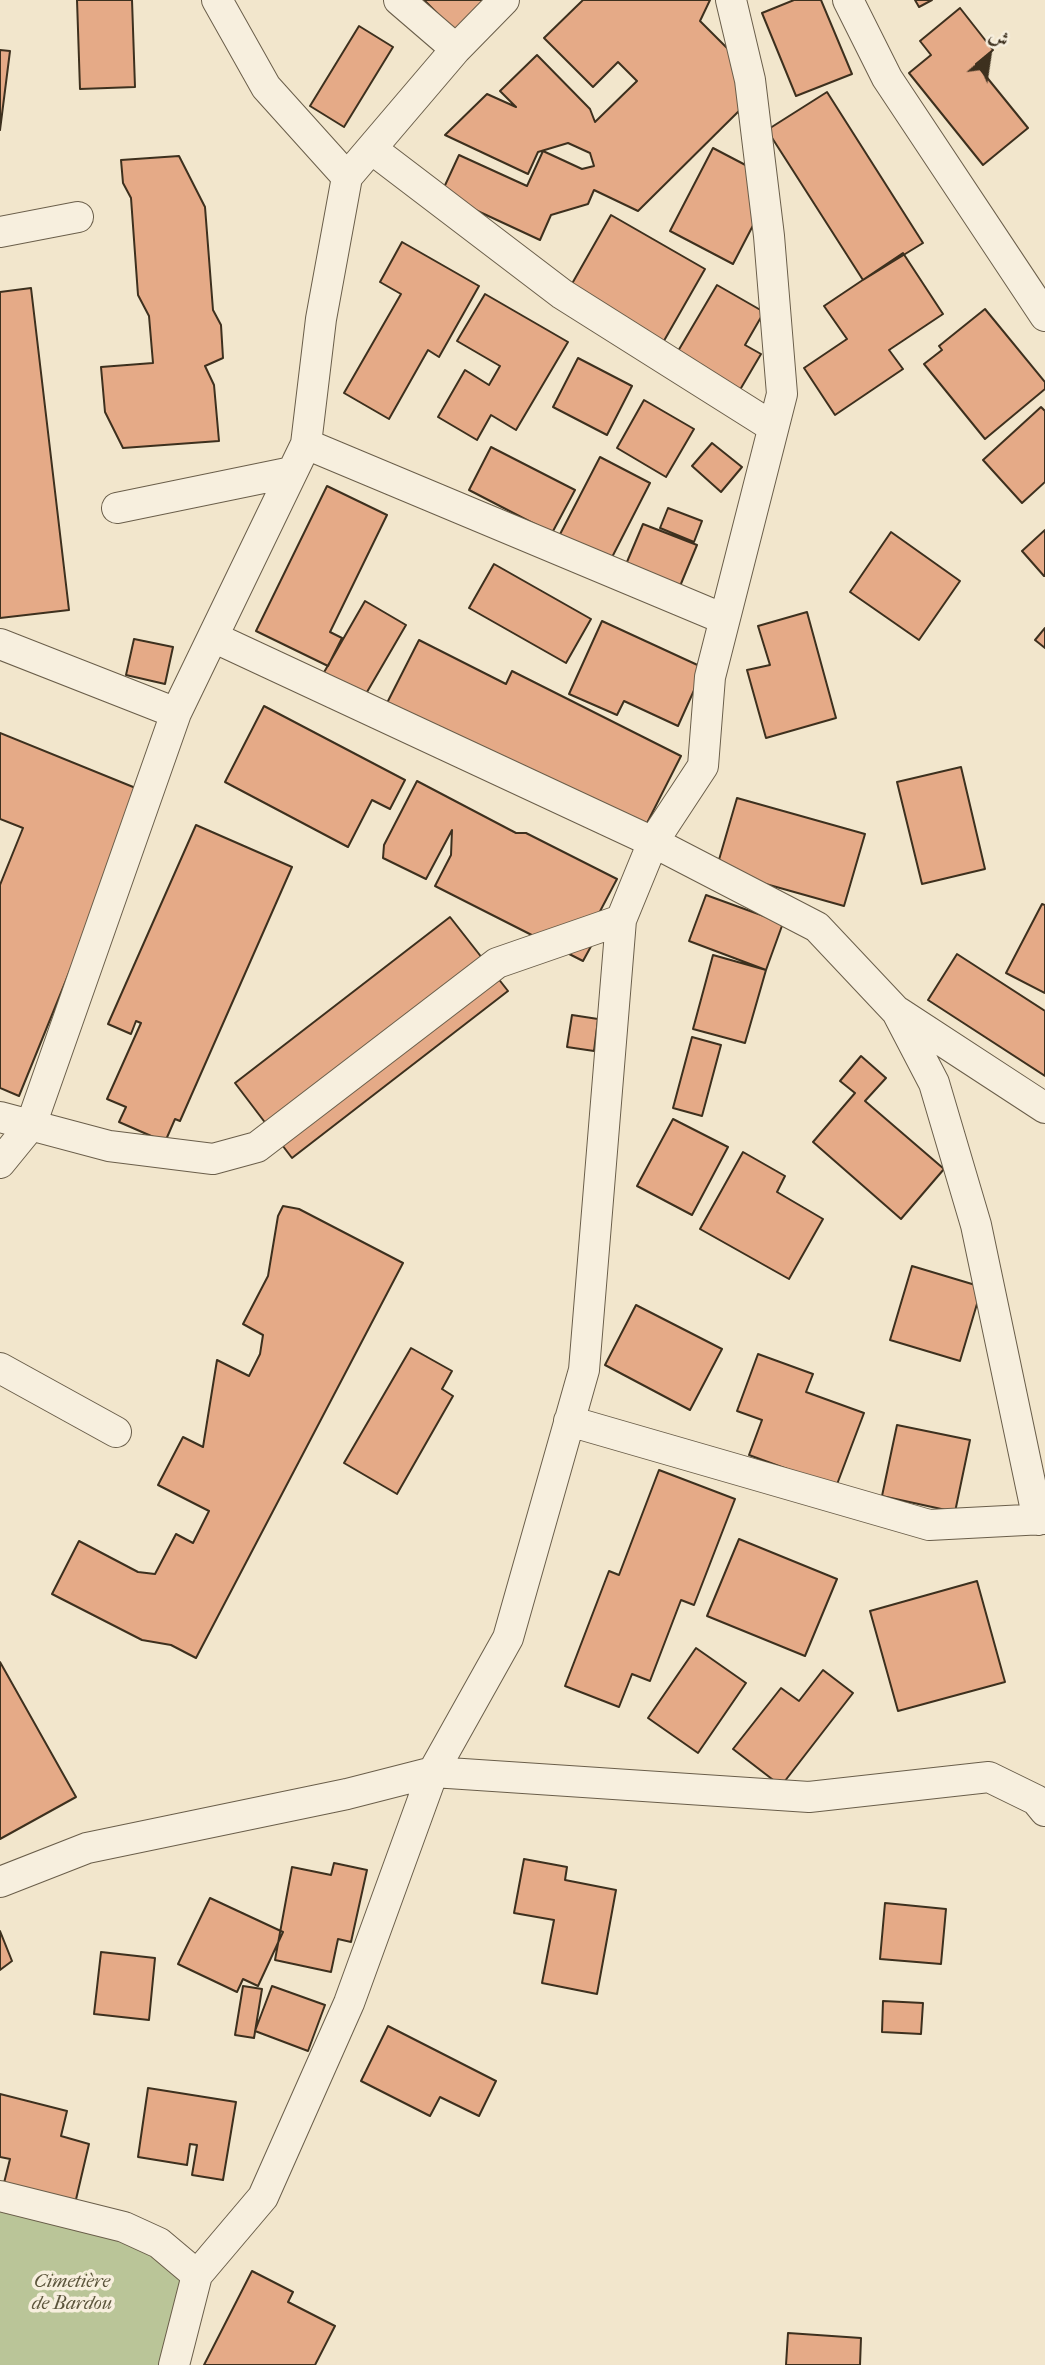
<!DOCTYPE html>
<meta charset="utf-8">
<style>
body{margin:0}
#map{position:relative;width:1045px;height:2365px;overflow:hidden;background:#f2e6cc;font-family:"IM FELL French Canon",Amiri,serif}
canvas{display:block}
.north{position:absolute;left:954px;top:21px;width:70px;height:70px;-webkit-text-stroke:5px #f7efde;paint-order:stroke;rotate:29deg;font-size:19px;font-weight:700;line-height:28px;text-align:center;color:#3d301e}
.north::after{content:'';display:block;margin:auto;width:24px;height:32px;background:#3d301e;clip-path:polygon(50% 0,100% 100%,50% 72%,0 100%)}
</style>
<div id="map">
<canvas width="1045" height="2365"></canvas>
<div class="north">ش</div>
</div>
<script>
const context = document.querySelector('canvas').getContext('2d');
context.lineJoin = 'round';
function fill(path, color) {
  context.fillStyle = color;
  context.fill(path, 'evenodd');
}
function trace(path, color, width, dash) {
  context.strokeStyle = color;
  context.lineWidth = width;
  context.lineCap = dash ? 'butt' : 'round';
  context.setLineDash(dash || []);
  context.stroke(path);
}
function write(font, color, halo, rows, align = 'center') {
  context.font = font + ' "IM FELL French Canon",serif';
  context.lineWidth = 7;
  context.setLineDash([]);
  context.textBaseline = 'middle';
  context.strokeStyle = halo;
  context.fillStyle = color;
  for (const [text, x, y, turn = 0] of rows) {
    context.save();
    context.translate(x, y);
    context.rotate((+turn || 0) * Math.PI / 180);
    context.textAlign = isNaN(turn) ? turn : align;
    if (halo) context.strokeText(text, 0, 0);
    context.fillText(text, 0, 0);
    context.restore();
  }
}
fill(new Path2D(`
 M0,2202L137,2235L181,2274L171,2365H0Z`), '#bac598');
const building = new Path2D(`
 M77,0H132L135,87L80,89Z
 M424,0H486L456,32Z
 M583,0H710L700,21L738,59L750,100L638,211L594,190L588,204L551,215L540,240L441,194L459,155L527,186L543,151L582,169L594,166L590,153L568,143L538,152L528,174L445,135L487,94L516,107L500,91L537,55L590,109L595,122L637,81L618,62L593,87L544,38Z
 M794,0H821L852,74L796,96L762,13Z
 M915,0H932L919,7Z
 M960,8L993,50L976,64L1028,128L983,165L909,73L931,55L920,41Z
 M359,26L393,47L344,127L310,106Z
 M0,50L10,51L0,130Z
 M827,92L923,243L863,280L767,130Z
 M713,148L776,181L733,264L670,231Z
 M179,156L205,207L213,310L221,325L223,358L205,366L214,385L219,441L123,448L105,412L101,367L153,363L149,316L138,295L131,198L123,183L121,160Z
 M611,215L705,269L661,346L569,289Z
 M402,242L479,286L439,357L428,350L389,419L344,393L401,294L380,282Z
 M903,253L943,314L889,350L903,369L835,415L804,368L847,339L824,306Z
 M717,285L764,312L745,345L761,354L734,400L671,363Z
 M31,288L69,610L0,618V292Z
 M485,294L568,342L516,430L491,415L477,440L438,417L465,370L489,385L500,366L457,341Z
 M985,309L1045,382V389L985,439L924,364L942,350L939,346Z
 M578,358L632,386L607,435L553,407Z
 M644,400L694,429L666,477L617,448Z
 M1041,407L1045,411V482L1022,503L983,460Z
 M712,443L742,467L721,492L692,466Z
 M491,447L575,490L552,533L469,490Z
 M600,457L650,483L607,567L556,542Z
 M327,486L387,515L330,632L342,638L328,666L256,631Z
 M668,508L702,521L694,542L660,528Z
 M643,524L697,545L678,591L624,569Z
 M1045,530V576H1044L1022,551Z
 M891,532L960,581L919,640L850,592Z
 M494,564L591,619L566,663L469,608Z
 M365,601L406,625L360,704L319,681Z
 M807,612L836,718L766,738L747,670L770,665L758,626Z
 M602,621L704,668L678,726L624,701L617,715L569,694Z
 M1045,628V648L1035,640Z
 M134,639L173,647L165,684L126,675Z
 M419,640L506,684L512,671L681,756L643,831L387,703Z
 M264,706L405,780L390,809L372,800L348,847L225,782Z
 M0,733L143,791L19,1096L0,1088V885L23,828L0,819Z
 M961,767L985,869L922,884L897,782Z
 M417,781L516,833H526L617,879L597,917L595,939L583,961L435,886L451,855L452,830L426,879L383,858L384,845Z
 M737,798L865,834L844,906L716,870Z
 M196,825L292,867L180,1121L175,1119L165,1142L119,1122L126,1107L107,1099L141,1023L136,1021L131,1034L108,1024Z
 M706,895L783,923L766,970L689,941Z
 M1042,904L1045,905V993L1006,973Z
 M450,917L508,991L292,1158L235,1083Z
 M957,954L1045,1011V1076L928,1000Z
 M713,955L766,970L745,1043L693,1029Z
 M572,1015L598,1019L594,1051L567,1047Z
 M692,1037L721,1045L702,1116L673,1108Z
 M861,1056L886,1078L865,1101L944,1169L901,1219L813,1142L855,1093L840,1081Z
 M673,1119L728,1147L692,1215L637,1186Z
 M743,1152L785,1176L777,1192L823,1219L789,1279L700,1229Z
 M283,1206L299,1209L403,1263L196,1658L171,1645L142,1640L52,1594L79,1541L138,1572L155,1574L176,1534L193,1543L209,1511L158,1485L183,1437L203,1447L217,1360L249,1376L260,1354L263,1335L243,1324L268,1276L278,1216Z
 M912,1266L982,1287L960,1361L890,1340Z
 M636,1305L722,1349L690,1410L605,1365Z
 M411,1348L452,1371L442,1389L453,1396L397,1494L344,1463Z
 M758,1354L813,1374L806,1392L864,1413L836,1487L749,1455L762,1420L737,1411Z
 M897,1425L970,1440L955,1512L882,1496Z
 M659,1470L735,1499L694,1605L681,1600L650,1681L632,1674L619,1707L565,1686L609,1571L619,1575Z
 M739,1539L837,1579L805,1656L707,1616Z
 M977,1581L1005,1682L898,1711L870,1611Z
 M696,1648L746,1683L698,1753L648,1718Z
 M0,1662L76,1797L0,1839Z
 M823,1670L853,1693L781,1786L733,1749L781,1688L799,1701Z
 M524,1859L567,1867L565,1880L616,1890L597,1994L542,1983L554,1920L514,1913Z
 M334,1863L367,1870L351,1942L338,1939L331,1972L275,1960L292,1867L331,1875Z
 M210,1898L283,1932L258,1986L243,1979L237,1992L178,1964Z
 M885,1903L946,1909L941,1964L880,1959Z
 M0,1931L12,1961L0,1970Z
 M101,1952L155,1958L149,2020L94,2014Z
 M243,1986L262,1989L254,2038L235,2035Z
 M272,1986L325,2005L308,2051L255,2031Z
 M883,2001L923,2003L921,2034L882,2032Z
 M388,2026L496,2081L479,2116L440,2097L430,2116L361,2081Z
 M148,2088L236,2102L223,2180L192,2175L197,2145L190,2144L187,2165L138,2157Z
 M0,2094L67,2111L61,2136L89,2144L74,2208L2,2191L10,2159L0,2157Z
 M252,2271L293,2292L288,2302L335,2326L315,2365H204Z
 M788,2333L861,2338L860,2365H786Z`);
fill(building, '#e5aa87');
trace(building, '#3d301e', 2);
const street = new Path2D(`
 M217,0L266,87L347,177
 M399,0L456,49
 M848,0L887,78L1045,316
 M373,150L562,294L773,427
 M0,232L78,217
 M306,444L724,619
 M117,508L292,472
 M213,637L653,842L817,927L897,1012L934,1083L976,1225L1038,1520
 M0,644L176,713
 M898,1012L1045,1108
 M0,1117L109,1146L213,1159L257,1147L497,963L621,920L653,842L703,766L710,677L782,394L769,236L750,80L731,0
 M0,1163L31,1125L176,713L306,444L321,319L347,177L456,49L504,0
 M0,1368L116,1432
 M569,1421L929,1525L1045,1519
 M0,1882L87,1848L347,1794L433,1772L508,1638L584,1370L621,920
 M0,2196L124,2227L159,2243L197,2275L174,2365
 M197,2275L263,2197L349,2003L433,1772L809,1797L989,1777L1036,1800L1045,1811`);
trace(street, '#6a5e4a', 32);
trace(street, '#f7efde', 30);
write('italic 19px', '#5c553c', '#f7efde', [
 ["Cimetière",72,2282],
 ["de Bardou",72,2304]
]);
</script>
